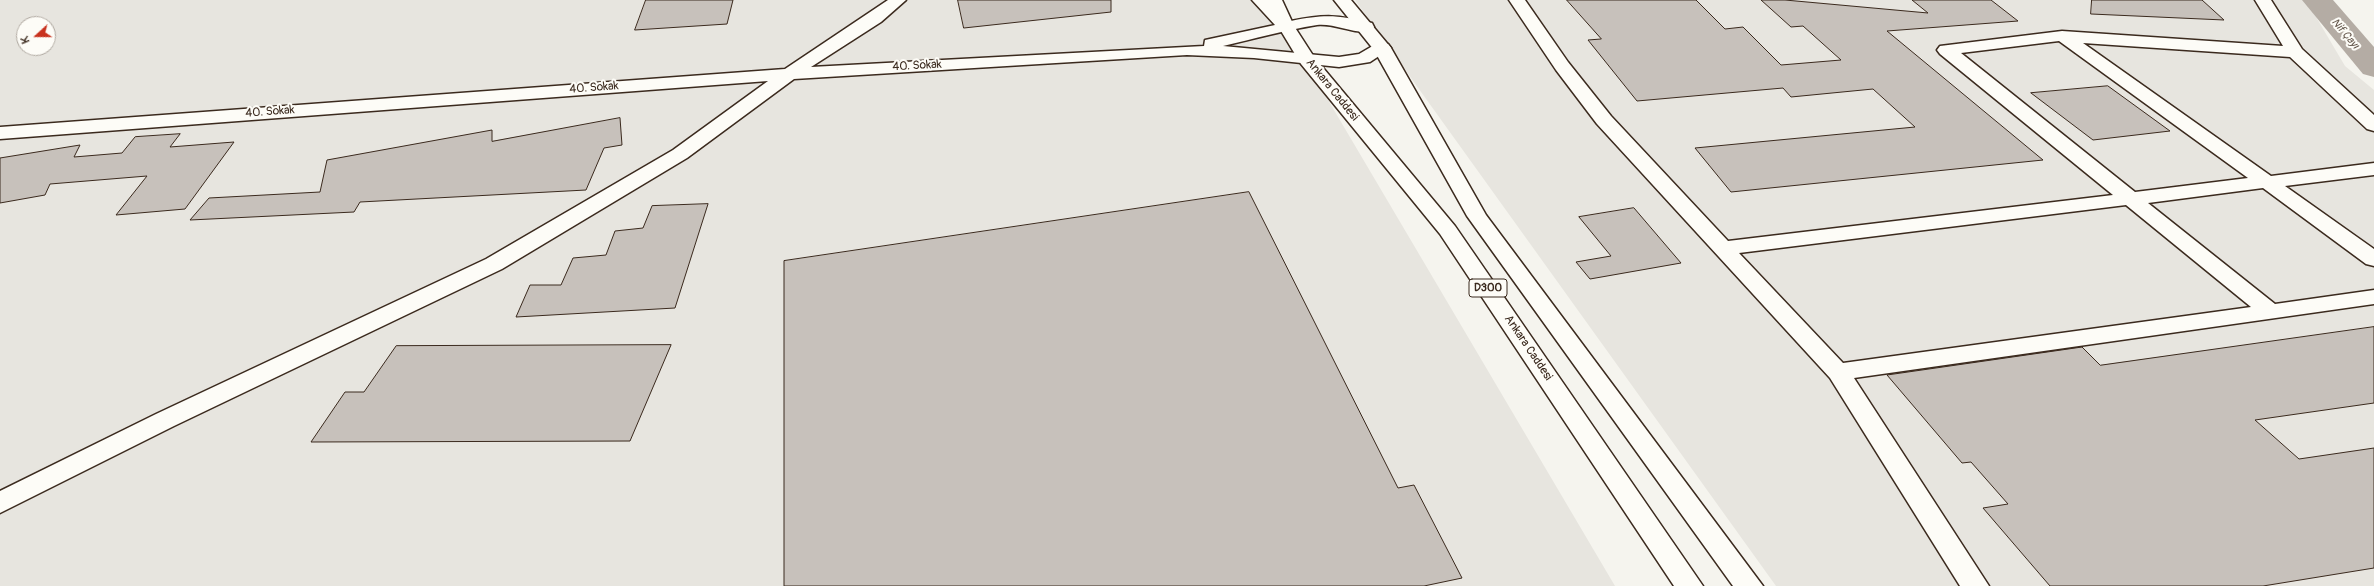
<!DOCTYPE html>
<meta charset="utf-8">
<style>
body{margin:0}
#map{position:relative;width:2374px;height:586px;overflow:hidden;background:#f5f4ee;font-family:Pangolin,sans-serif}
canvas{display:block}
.north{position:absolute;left:16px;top:16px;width:40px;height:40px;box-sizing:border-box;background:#fdfcf7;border:1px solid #afa8a0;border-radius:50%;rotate:249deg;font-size:11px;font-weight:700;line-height:16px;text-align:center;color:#3b2a1e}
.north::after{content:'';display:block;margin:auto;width:14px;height:18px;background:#c8321e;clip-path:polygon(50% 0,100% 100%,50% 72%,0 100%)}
</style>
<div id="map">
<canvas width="2374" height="586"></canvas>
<div class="north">K</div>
</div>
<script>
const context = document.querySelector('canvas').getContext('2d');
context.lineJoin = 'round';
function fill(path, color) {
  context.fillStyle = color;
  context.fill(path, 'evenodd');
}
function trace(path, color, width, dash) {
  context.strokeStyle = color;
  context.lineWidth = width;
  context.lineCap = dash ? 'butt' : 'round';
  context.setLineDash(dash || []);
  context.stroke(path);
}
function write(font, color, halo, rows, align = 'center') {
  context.font = font + ' Pangolin,sans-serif';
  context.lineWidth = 4;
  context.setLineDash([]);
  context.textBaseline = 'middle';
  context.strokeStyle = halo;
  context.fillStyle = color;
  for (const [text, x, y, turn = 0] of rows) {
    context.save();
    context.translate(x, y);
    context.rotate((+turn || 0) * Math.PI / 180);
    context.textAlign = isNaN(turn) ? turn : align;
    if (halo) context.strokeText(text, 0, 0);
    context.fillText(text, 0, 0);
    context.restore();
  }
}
fill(new Path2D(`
 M0,0H1269L1615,586H0ZM24,24H48V48H24Z
 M1355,0H2306L2345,66L2374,90V586H1776Z`), '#e7e5df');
fill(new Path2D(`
 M2302,0H2333L2374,47V77L2363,74Z`), '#b4aca4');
const building = new Path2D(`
 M646,0H733L727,24L635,30Z
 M958,0H1111V12L964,28Z
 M1567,0H1696L1725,29L1743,27L1781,65L1841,60L1803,26L1791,27L1761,0H1785L1928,13L1912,0H1991L2018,21L1887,31L2043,160L1731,192L1695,148L1915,127L1873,89L1791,97L1783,88L1637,101L1588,40L1601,39Z
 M2092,0H2202L2224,20L2091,14Z
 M2108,86L2170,131L2093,140L2031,93Z
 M620,118L622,145L604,148L586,190L360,202L354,212L190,220L209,198L320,192L327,160L492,130V141Z
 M180,134L170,147L234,142L185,209L116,215L147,176L50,184L45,195L0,203V158L80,145L74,157L122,153L135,137Z
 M1249,192L1398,488L1414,485L1462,578L1424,586H784V261Z
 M708,204L675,308L516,317L530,285H561L573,258L606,255L615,231L643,228L652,206Z
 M1634,208L1681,263L1590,279L1576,262L1611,256L1579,217Z
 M2374,327V403L2255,420L2299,459L2374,448V568L2263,586H2050L1983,508L2008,504L1971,462L1962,463L1887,375L2082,347L2100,365Z
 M671,345L630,441L311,442L345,392H364L396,346Z`);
fill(building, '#c7c1bb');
trace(building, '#3b2a1e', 1);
const minor = new Path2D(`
 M888,0H906L881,22L811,67L1204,46L1205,40L1275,25L1252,0H1269L1291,21C1325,14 1338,15 1372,23L1374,27L1372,31C1355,35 1335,23 1317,25C1285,30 1254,39 1223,46L1339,57L1359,54L1376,44H1388L1391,48L1370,62L1339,67L1254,58L1187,55L794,79L687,158L502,269L174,426L0,513V491L156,414L486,259L673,150L768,81L0,139V127L785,69Z
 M1509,0H1525L1568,62L1611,116L1728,241L2113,195L1940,54L1937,50L1940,46L2062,31L2283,46L2255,0H2271L2302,49L2374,115V131L2367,129L2290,57L2083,43L2271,176L2374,163V175L2285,186L2374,249V266L2366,264L2263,188L2148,203L2275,304L2374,290V304L1854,378L1989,586H1960L1830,378L1597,124L1556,70ZM2059,41L2248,178L2135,192L1961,53ZM2126,205L2251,307L1843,363L1739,253Z`);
const highway = new Path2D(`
 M1266,0H1282L1294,26L1314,57L1455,226L1703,586H1674L1440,234L1301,64L1278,26Z
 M1334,0H1351L1391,48L1486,215L1763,586H1733L1467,216L1374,50Z`);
trace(minor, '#3b2a1e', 3);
trace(highway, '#3b2a1e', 3);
fill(minor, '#fdfcf7');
fill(highway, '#fdfcf7');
write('italic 11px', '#65584d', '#fdfcf7', [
 ["Nif Çayı",2345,34,50]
]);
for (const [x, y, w] of [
 [1488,288,38]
]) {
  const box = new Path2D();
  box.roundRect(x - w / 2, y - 9, w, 18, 3);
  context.fillStyle = '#fdfcf7';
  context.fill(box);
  trace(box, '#3b2a1e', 1);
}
write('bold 11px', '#3b2a1e', null, [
 ["D300",1488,288]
]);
write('12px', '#3b2a1e', '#fdfcf7', [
 ["40. Sokak",917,66,-3],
 ["40. Sokak",594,88,-4],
 ["Ankara Caddesi",1332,90,51],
 ["40. Sokak",270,112,-4],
 ["Ankara Caddesi",1528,348,56]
]);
</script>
